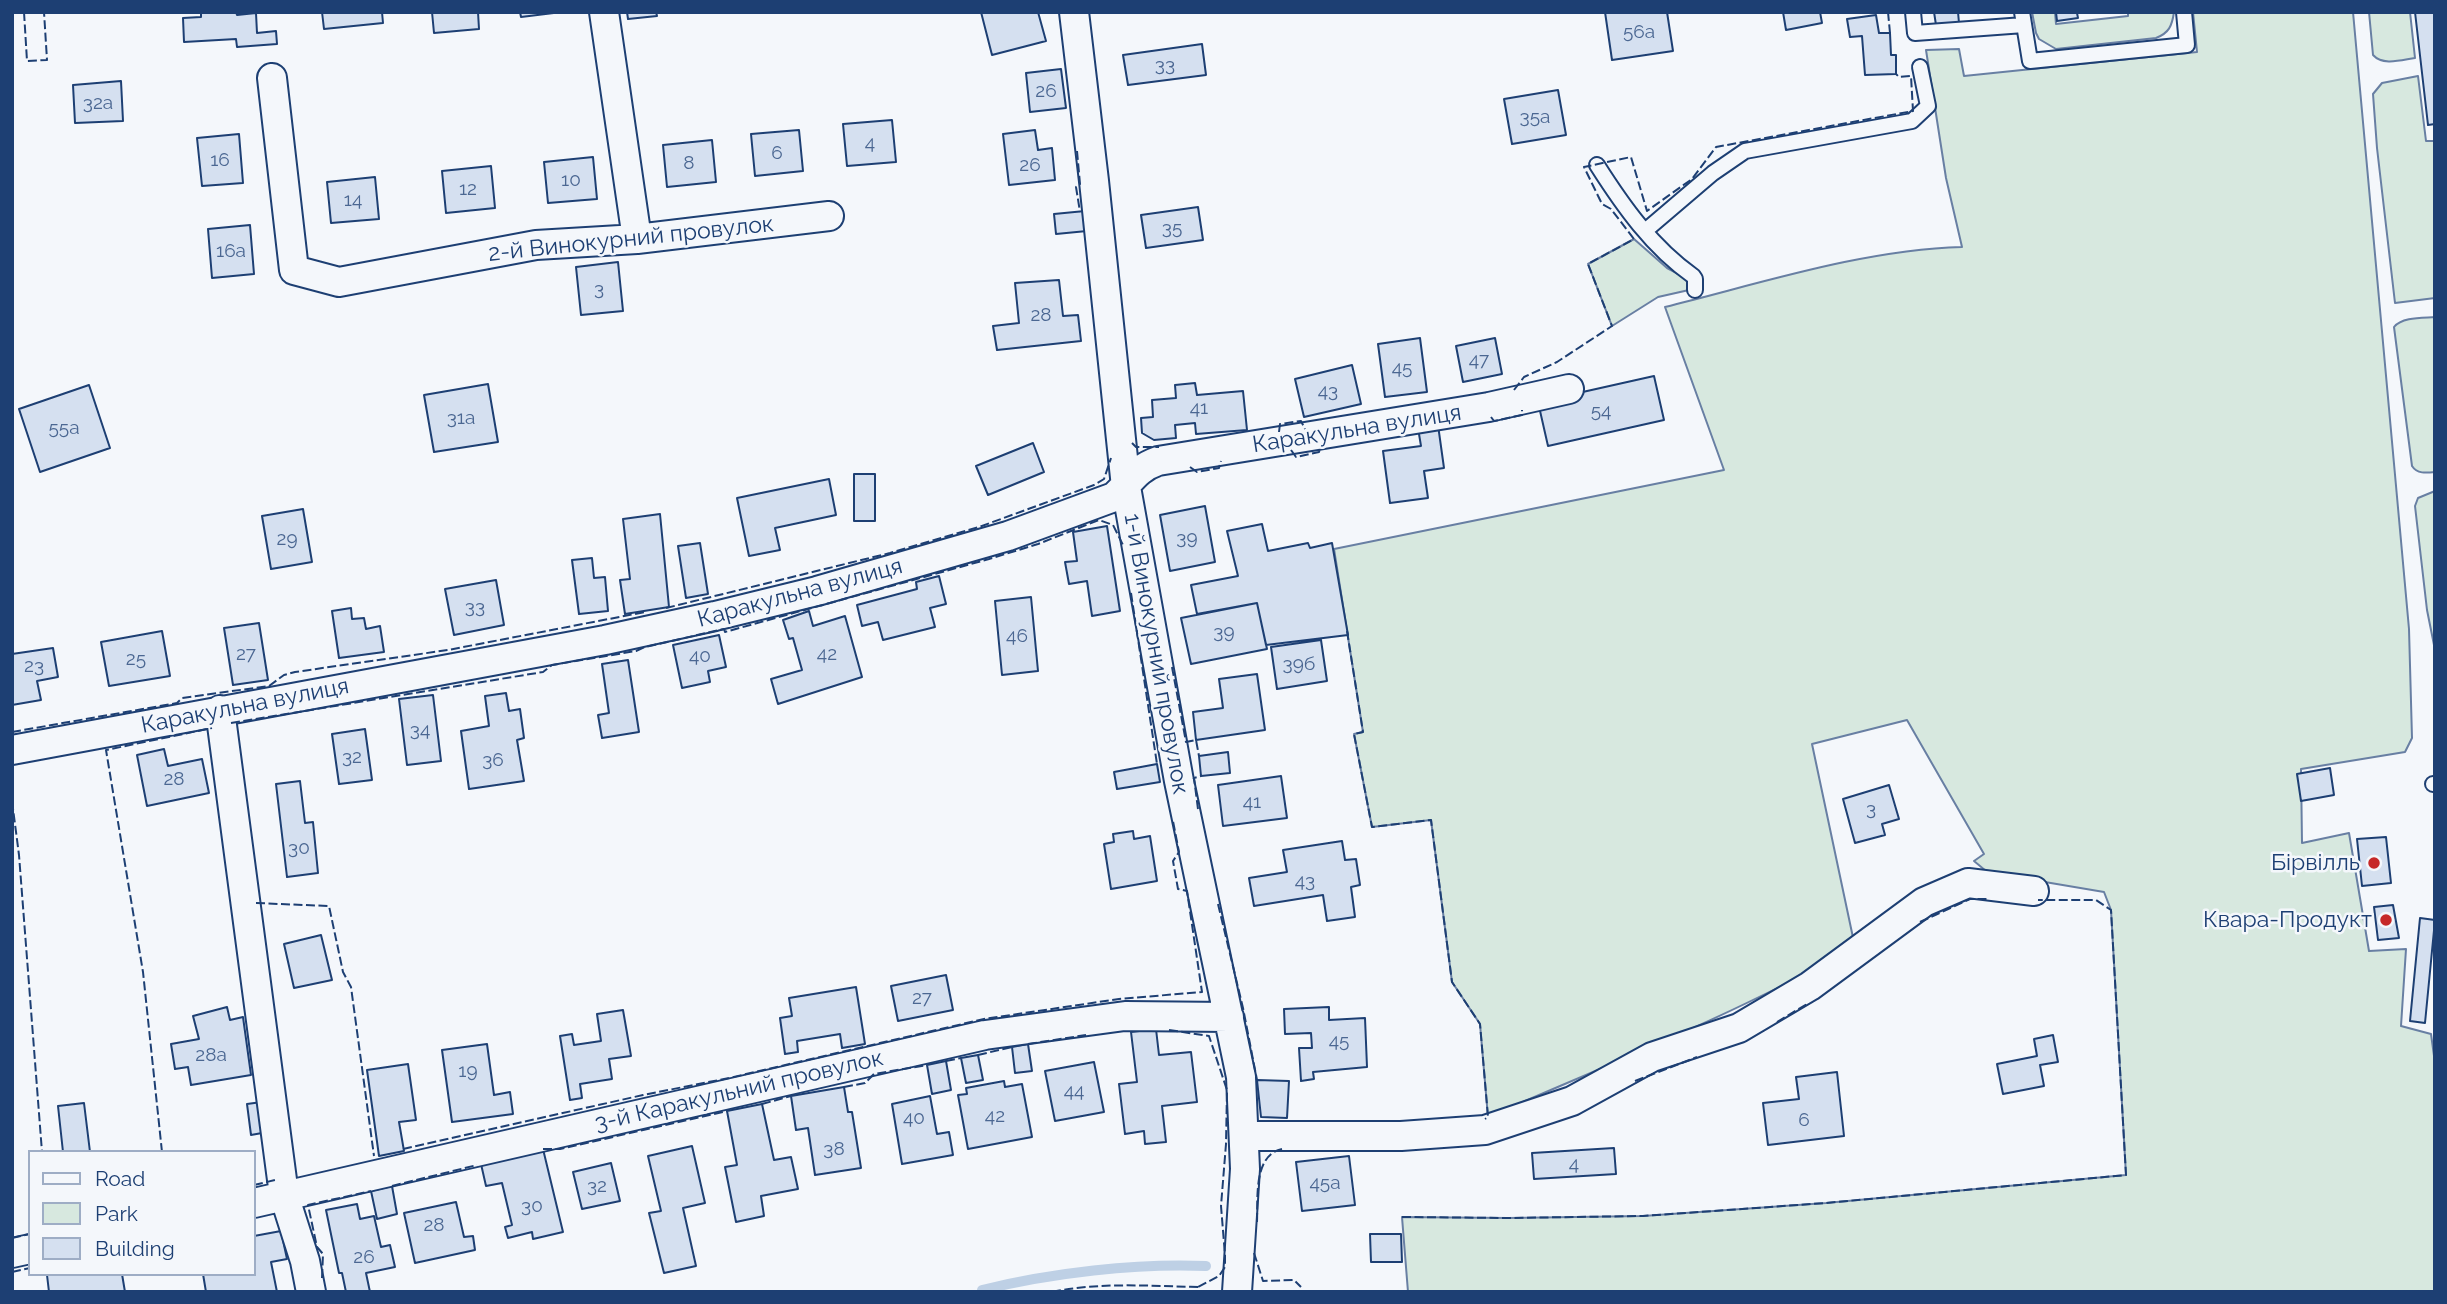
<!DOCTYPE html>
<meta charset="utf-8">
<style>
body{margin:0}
#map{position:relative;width:2447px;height:1304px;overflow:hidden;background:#f4f7fb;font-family:Raleway,sans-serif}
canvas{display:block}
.frame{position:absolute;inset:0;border:14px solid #1d3f73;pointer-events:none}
.legend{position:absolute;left:28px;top:1150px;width:228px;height:126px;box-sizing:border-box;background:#f4f7fb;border:2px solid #9eadc5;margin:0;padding:9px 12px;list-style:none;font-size:21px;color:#1d3f73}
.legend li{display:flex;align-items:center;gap:14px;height:35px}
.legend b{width:35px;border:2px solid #9eadc5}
</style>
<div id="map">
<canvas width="2447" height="1304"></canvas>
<div class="frame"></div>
<ul class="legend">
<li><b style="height:9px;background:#f4f7fb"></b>Road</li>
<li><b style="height:19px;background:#d7e8df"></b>Park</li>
<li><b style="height:19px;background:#d5e0f0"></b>Building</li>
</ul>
</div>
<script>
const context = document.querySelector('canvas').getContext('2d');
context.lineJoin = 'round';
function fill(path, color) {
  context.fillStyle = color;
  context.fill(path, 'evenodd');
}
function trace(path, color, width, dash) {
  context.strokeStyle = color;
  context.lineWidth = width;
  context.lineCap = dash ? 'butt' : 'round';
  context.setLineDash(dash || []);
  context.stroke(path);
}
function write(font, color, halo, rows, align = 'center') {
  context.font = font + ' Raleway,sans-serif';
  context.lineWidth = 5;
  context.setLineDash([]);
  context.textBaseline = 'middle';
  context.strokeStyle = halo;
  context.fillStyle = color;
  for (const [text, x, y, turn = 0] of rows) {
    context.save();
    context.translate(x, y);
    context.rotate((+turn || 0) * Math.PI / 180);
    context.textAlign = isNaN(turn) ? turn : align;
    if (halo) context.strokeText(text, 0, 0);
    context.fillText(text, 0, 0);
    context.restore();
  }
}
const green = new Path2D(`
 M2032,12H2055L2056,24L2128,16V12H2174C2172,26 2169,33 2156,38L2056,49L2039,39L2036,33Z
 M2193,12H2353L2409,629L2412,738L2405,752L2301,769L2302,843L2349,833L2369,951L2406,949L2401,1026L2431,1034L2435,1063V1292H1408L1402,1217L1508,1218L1643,1216L1826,1203L2126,1175L2111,910L2104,892L2033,880L1992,876L1974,861L1984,854L1907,720L1812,744L1855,947C1738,1013 1612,1063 1488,1117L1480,1024L1452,982L1431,820L1372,827L1354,734L1363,732L1334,549L1724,470L1665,307C1762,283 1862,250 1962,247L1946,178L1926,50L1959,49L1964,76L2197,52Z
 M2369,12H2410L2415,58C2401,60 2383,66 2373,55Z
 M2418,76L2426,141H2435V298L2395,303L2377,148L2373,94L2382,83Z
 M1634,239L1667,268L1686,278L1689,290L1658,297L1612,326L1588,264Z
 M2435,317V472C2426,473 2417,474 2412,466L2394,327C2402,317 2422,318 2435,317Z
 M2435,491V650L2427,610L2415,506L2418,498Z`);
fill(green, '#d7e8df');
trace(green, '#687fa3', 2);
trace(new Path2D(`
 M982,1290C1051,1273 1136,1263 1206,1266`), '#bed0e5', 10);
const building = new Path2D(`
 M201,12H236L237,15L256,13L257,33L276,31L277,44L237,47L236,39L184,42L183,18L201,17Z
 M322,12H382L383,23L324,29Z
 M432,12H478L479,29L434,33Z
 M520,12H562L521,17Z
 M627,12H656L657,16L628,19Z
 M981,12H1038L1046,41L992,55Z
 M1605,12H1667L1673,51L1612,60Z
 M1783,12H1820L1822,23L1786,30Z
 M1934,12H1958L1959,23L1936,25Z
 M2056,12H2084L2077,13L2078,18L2057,21Z
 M2415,12H2435V124L2428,125Z
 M1876,15L1879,33H1890L1891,55H1896V74L1865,75L1862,36L1850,37L1847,19Z
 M1202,44L1206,75L1128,85L1123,55Z
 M1061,69L1066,108L1030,112L1026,73Z
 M121,81L123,121L75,123L73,85Z
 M1558,90L1566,135L1512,144L1504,99Z
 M892,120L896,162L847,166L843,124Z
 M799,130L803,171L755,176L751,134Z
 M1035,130L1038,150L1052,148L1055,180L1009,185L1003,134Z
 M239,134L243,183L202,186L197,138Z
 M712,140L716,182L667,187L663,145Z
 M593,157L597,199L548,203L544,162Z
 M491,166L495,208L446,213L442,171Z
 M375,177L379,219L331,223L327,182Z
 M1198,207L1203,240L1146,248L1141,215Z
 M1085,211L1087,231L1056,234L1054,214Z
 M250,225L254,274L212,278L208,229Z
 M618,262L623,311L581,315L576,267Z
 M1059,280L1063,316L1078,315L1081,341L997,350L993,326L1019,323L1015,283Z
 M1420,338L1427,392L1385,397L1378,344Z
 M1495,338L1502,374L1463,382L1456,346Z
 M1352,365L1361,404L1304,417L1295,379Z
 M1654,376L1664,420L1548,446L1538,402Z
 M1195,383L1197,395L1243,391L1247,430L1196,434L1195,423L1175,425L1176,438L1154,440L1142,433L1141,418L1153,417L1152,400L1176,398L1175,385Z
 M488,384L498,442L434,452L424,395Z
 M89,385L110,448L40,472L19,409Z
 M1438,425L1444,468L1424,471L1428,498L1390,503L1383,451L1421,446L1418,428Z
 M1033,443L1044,472L988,495L976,466Z
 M854,474H875V521H854Z
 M829,479L836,515L775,528L780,550L749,556L737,498Z
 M1205,506L1215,562L1170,571L1160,515Z
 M303,509L312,562L271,569L262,516Z
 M660,514L669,607L625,614L620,580L630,579L623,519Z
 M1262,524L1268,551L1308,543L1310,548L1332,543L1348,635L1266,645L1257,603L1197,614L1191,585L1238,576L1227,531Z
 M1107,526L1120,611L1092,616L1087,581L1069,584L1065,562L1077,561L1073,532Z
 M700,543L708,594L686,598L678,546Z
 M592,558L594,578L605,577L608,611L579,614L572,560Z
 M939,576L946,604L930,608L935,627L883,640L878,622L862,626L857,605L917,589L916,582Z
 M496,580L504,625L454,635L445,589Z
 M1031,597L1038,671L1002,675L995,601Z
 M1257,603L1267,649L1191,664L1181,618Z
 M351,608L352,619L364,618L366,629L380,626L384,652L339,658L332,611Z
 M809,611L813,626L845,616L862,677L778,704L771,679L802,670L793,638L789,639L783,620Z
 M259,623L268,680L233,685L224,628Z
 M162,631L170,676L109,686L101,642Z
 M719,635L726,667L708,671L710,682L682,688L673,645Z
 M1321,640L1327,681L1277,689L1271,647Z
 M53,648L58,677L37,681L41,700L12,705V654Z
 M628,660L639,732L602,738L598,715L609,713L602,664Z
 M1257,674L1265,730L1196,740L1193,712L1223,708L1219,679Z
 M506,693L509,711L520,709L524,738L517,740L524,781L469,789L461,731L489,726L485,696Z
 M433,695L441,761L407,765L399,699Z
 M365,729L372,780L339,784L332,734Z
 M164,749L168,766L202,759L209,793L147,806L137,755Z
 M1228,752L1230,773L1201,776L1199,756Z
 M1157,764L1160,782L1117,789L1114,772Z
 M2330,768L2334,795L2301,801L2297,774Z
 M1281,776L1287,818L1223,826L1218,785Z
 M300,781L305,823L313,822L318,873L287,877L276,784Z
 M1889,785L1899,819L1882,824L1885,835L1855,843L1843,799Z
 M1133,831L1134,839L1150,836L1157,881L1111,889L1104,844L1114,842L1113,834Z
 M2386,837L2391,883L2362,886L2357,839Z
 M1342,841L1345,860L1356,859L1360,885L1351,887L1355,917L1327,921L1323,895L1254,906L1249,878L1287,872L1283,850Z
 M2393,905L2399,938L2378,940L2374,907Z
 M2420,918L2435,920L2425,1023L2410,1021Z
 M321,935L332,980L294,988L284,944Z
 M946,975L953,1010L898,1021L891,986Z
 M856,987L865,1044L842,1048L840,1034L797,1041L798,1052L785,1054L780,1018L792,1016L789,998Z
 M227,1007L230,1020L243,1017L251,1075L191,1085L188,1067L175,1069L171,1044L199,1039L193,1016Z
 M1329,1007V1020L1365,1018L1367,1067L1313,1072L1314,1079L1301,1081L1299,1048H1312L1311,1033L1285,1034L1284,1009Z
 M623,1010L631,1056L609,1059L612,1079L580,1084L582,1098L570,1100L560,1036L572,1034L574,1045L601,1041L597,1014Z
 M1156,1029L1159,1055L1191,1052L1197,1102L1162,1106L1166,1142L1145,1144L1144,1131L1125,1134L1119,1084L1137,1082L1131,1032Z
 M2053,1035L2058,1062L2040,1065L2044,1086L2003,1094L1997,1064L2037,1056L2034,1039Z
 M487,1044L494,1095L510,1092L513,1114L452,1122L442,1050Z
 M1028,1044L1032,1071L1015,1073L1012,1047Z
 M978,1055L983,1080L966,1083L961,1058Z
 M946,1061L951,1090L932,1094L927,1065Z
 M1094,1062L1104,1112L1055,1121L1045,1071Z
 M408,1064L416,1120L399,1122L404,1151L379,1156L367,1070Z
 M1837,1072L1844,1136L1768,1145L1763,1103L1799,1099L1796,1077Z
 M1257,1080L1289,1081L1287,1118L1261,1117Z
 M1004,1081L1005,1087L1022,1084L1032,1137L968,1149L958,1095L967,1094L966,1088Z
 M844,1087L848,1112H852L861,1168L815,1175L808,1128L796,1130L791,1096Z
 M930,1096L937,1134L949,1132L953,1155L902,1164L892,1104Z
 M269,1101L273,1131L251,1135L247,1104Z
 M84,1103L90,1152H63L58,1106Z
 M762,1104L774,1160L791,1157L798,1189L761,1196L764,1216L736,1222L725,1167L737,1165L727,1111Z
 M692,1146L705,1203L683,1208L696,1266L664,1273L649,1213L661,1211L648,1156Z
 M1614,1148L1616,1174L1534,1179L1532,1153Z
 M543,1149L563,1232L533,1239L532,1232L508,1238L505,1227L512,1225L502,1183L486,1186L481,1164Z
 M1349,1156L1355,1205L1302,1211L1296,1162Z
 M611,1163L620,1201L582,1209L573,1172Z
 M392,1186L397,1214L377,1219L371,1191Z
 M456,1202L464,1237L473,1236L475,1250L415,1263L404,1213Z
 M357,1204L360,1219L374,1216L381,1247L390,1245L395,1267L366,1273L370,1292H346L342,1273H339L326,1210Z
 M281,1231L287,1259L271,1262L277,1292H206L203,1274H254V1236Z
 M1370,1234H1401L1402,1262H1371Z
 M53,1274H122L125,1292H49L47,1275Z`);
fill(building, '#d5e0f0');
trace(building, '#1d3f73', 2);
const lane = new Path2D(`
 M1913,12L1915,33L2024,25
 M2022,12L2030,61L2187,45L2184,12
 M1597,165C1623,206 1652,247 1693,276L1695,279V290
 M1645,231L1713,173L1745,151L1912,121L1928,106L1920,67
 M2433,784H2435`);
const street = new Path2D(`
 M604,12L637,239
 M1074,12L1094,181L1126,487L1179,781L1241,1077L1245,1169L1237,1292
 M272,78L294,270L339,282L536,245L637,239L829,216
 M220,710L284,1195L305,1261L311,1292
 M12,750L605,640L715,616L817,591L1008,536L1114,497C1131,482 1135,469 1158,461L1489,407L1569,389
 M1244,1136H1401L1485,1130L1572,1101L1652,1057L1739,1028L1810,986L1924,902L1968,883L2034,891
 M254,1203L985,1035L1125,1016L1229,1017
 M12,1253L30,1249`);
trace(lane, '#1d3f73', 18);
trace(street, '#1d3f73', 32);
trace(lane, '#f4f7fb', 14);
trace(street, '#f4f7fb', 28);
trace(new Path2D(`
 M24,12L27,61L47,60L44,12
 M1888,12L1890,33
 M1077,151L1080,184L1076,187L1080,212
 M1514,390L1524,377L1557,362L1612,326L1588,264L1634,239L1611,209L1602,204L1584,167L1631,157L1647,211L1692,179L1716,147L1913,111L1911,76L1899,77L1896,74
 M1491,417L1494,421L1522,415V410
 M1279,432L1280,424L1301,421L1305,429
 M1132,443L1136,447H1159
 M1291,450L1296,457L1319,452L1322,443
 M1190,467L1197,472L1219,468L1221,461
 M1131,593L1157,764
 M666,608L890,553L979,527L1094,485L1104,479L1111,458
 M1347,631L1363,732L1354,734L1372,827L1431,820L1452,982L1480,1024L1488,1117L1485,1119
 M1172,667L1186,742L1196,740L1199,756
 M231,723L543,672L552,665L636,651L645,647L724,629L725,632L989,559L1038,544L1099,520L1113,525L1123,545
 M12,732L177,703L182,698L269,686L284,675L295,672L448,650L645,612
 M12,801L19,855L42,1152
 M1198,809L1194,778L1201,776
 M256,903L329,906L343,972L351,987L374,1156
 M1218,904L1243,1008L1257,1080
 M1920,922L1970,899H1989
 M1777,1022L1807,1004
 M1169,1030L1209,1036L1227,1090L1226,1144L1221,1206L1225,1255V1267L1219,1276L1198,1287
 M1028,1044L1086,1035
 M978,1055L1012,1047
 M946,1061L961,1058
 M1635,1081L1697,1057
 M844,1087L865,1083L874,1074L927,1065
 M762,1104L791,1096
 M403,1149L643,1095L729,1078L984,1019L1119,999L1202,992L1187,891L1178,889L1173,861L1179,852L1173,821
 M543,1149H560L727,1111
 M162,1152L143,972L106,750L212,728
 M254,1185L275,1180
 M392,1186L477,1165
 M1402,1217L1508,1218L1643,1216L1826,1203L2126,1175L2111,910L2096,900H2038
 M1257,1222C1258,1199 1253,1155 1282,1149
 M12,1238L30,1234
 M1254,1253L1263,1281L1294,1280L1301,1287
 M12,1272L30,1268
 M322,1278L323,1254L317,1247L308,1205L371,1191
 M1052,1292C1100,1282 1149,1286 1198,1287L1197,1292`), '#1d3f73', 2, [9, 3.5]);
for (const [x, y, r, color] of [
 [2374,863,7,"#c62828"],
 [2386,920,7,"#c62828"]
]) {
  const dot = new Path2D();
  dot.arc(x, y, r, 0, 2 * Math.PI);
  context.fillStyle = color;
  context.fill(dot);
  trace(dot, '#f4f7fb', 2.5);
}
write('19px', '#4b6792', null, [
 ["56а",1639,32],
 ["33",1165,65],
 ["26",1046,91],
 ["32а",98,103],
 ["35а",1535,117],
 ["4",870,143],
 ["6",777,153],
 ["16",220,160],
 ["8",689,163],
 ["26",1030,165],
 ["10",571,180],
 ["12",468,189],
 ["14",353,200],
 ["35",1172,228],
 ["16а",231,251],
 ["3",599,289],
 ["28",1041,315],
 ["47",1479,360],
 ["45",1402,368],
 ["43",1328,391],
 ["41",1199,408],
 ["54",1601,411],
 ["31а",461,418],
 ["55а",64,428],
 ["39",1187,538],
 ["29",287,539],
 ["33",475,607],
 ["39",1224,632],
 ["46",1017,636],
 ["27",246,654],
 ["42",827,654],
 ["40",700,656],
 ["25",136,659],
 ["39б",1299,664],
 ["23",34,666],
 ["34",420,730],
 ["32",352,757],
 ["36",493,760],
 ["28",174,779],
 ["41",1252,802],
 ["3",1871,809],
 ["30",299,848],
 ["43",1305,881],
 ["27",922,998],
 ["45",1339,1041],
 ["28а",211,1055],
 ["19",468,1071],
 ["44",1074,1091],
 ["42",995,1116],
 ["40",914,1118],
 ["6",1804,1120],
 ["38",834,1149],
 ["4",1574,1164],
 ["45а",1325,1183],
 ["32",597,1186],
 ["30",532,1206],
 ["28",434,1225],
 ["26",364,1257]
]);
write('23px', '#1d3f73', '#f4f7fb', [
 ["2-й Винокурний провулок",631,239,-6],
 ["Каракульна вулиця",1357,429,-9],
 ["Каракульна вулиця",800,593,-15],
 ["1-й Винокурний провулок",1156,654,80],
 ["Каракульна вулиця",245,706,-11],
 ["3-й Каракульний провулок",739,1091,-13]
]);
write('23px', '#1d3f73', '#f4f7fb', [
 ["Бірвілль",2360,863],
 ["Квара-Продукт",2372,920]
], 'right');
</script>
